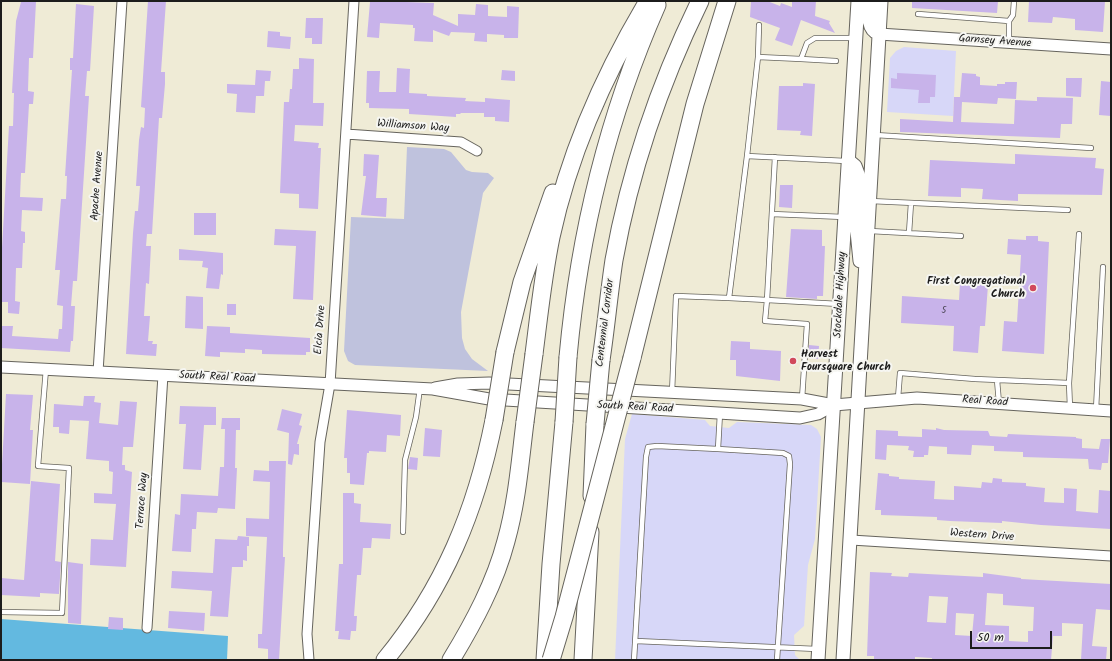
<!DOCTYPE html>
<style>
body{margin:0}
#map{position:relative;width:1112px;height:661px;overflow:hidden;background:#efebd6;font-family:Kalam,sans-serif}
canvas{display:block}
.frame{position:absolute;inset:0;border:2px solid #1c1c1c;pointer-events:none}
.scale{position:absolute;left:970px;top:631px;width:82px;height:18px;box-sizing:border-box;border:2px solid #1c1c1c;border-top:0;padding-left:5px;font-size:12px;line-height:14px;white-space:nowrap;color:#1c1c1c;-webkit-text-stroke:3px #f6f6f2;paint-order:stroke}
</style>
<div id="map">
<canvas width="1112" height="661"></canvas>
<div class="frame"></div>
<div class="scale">50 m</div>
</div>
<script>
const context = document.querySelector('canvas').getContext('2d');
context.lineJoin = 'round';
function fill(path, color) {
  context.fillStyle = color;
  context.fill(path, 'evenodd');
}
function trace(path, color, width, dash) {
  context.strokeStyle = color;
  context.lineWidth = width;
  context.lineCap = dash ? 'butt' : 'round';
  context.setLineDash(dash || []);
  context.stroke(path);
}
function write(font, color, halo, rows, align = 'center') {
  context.font = font + ' Kalam,sans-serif';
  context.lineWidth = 4;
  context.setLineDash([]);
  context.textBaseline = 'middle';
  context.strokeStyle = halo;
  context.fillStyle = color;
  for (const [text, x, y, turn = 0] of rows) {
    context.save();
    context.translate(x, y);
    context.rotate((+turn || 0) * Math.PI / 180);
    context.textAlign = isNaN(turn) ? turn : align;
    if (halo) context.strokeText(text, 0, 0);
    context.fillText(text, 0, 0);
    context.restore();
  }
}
fill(new Path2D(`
 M904,47L956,51L953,116L887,112L890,58L896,51Z
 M632,414L705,420L710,426L729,428L737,422L811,425L817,429L821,437L815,539L808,565L804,626L794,635L795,655L800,660H615L625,439Z`), '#d7d7f8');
fill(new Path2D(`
 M407,147L444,149L451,152L466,170L472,172L488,173L494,178L483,193L461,312L462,338L465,349L472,359L488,371L355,365L348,361L344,351L351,217L404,219Z`), '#bfc2dd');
fill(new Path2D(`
 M1,619L228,636L227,660H1Z`), '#63b9e0');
fill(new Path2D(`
 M148,1H166L161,72H165V84L162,118H159L152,234H147L146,246H151L149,284L146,283L144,316H150L148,341H153L152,344H157L156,356L126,354L133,233L135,211H138L140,186H136L139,140L141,127L144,128L145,108L141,107Z
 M378,1L434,3L433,15L458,26V14L475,15L476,4L488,5V16L507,17V6L519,7L518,38H504V35L487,34V42L474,41L475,33L451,32L449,36L433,30V42L414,41L415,28H413V25L380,23L379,38L367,37L370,2Z
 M751,1H767L780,6L781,3L792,7V1H816L815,16L830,21L829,23L835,33L801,20L792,46L775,40L780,28L750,17Z
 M912,1H998L997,13L912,8Z
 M1029,1H1105L1103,32L1075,30V19L1053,17L1052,23L1028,22Z
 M21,2H36L33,58H29L28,91L34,92L33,104H29L25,173H21L20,197L43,198L42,211L22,210L21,231L25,232V243H23L22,268H16L15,301L20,302L19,314L8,313V302H1V265L9,126H13L14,93H12L16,21Z
 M76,4L94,6L90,71H87L85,96H89L77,281H73L71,306H75L73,341H71L70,352L1,348V326H13L12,336L58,339L59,329H62L63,306L57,305L60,270H55L61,199H66L67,176H65L72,70H70V58H73Z
 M306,18H323L322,44H312V38H305Z
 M268,31L280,32V36L291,37L290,49L267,47Z
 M299,58L314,59L313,103H324L323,126L295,125L294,141L319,143L318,148H321L318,209L299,208V194L280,193L284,102H289L290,89H292L293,69H299Z
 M397,68L410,69L409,93L427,94V96L466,98L465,101L485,102V98L510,100L509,122L495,121V117H484V113H461L460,114H456V117L441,116L409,114V109L369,108V103H366L367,71H380L379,92H396Z
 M256,70L271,71L270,81H265L264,96H256L255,113L236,112L237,94L227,93V84L255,85Z
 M502,70L515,71V81L501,80Z
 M897,73L936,75L935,97H930V103H918L919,90L891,88V78L897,79Z
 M962,73L976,74V76L980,77V85L997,86V84H1005V82H1017L1016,99L998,98L997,104L962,102L961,122L1014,124L1015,100L1037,101V97L1073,98L1072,124H1061L1060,138L900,132V119L953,122L954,97H960Z
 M1066,78H1082L1081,97L1066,96Z
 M1101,81L1111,82V116L1099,115Z
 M803,83L815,84L812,136L800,135L801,131L777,130L779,86H803Z
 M364,154L379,155L376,198H387L386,217L361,215L366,176H363Z
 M1015,154L1096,158L1095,168L1104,169L1102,195L1018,194V201L982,199L983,189L961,188V197L928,196L930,160L1015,164Z
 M780,185H793L792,208L779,207Z
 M194,213H216V235H194Z
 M275,229L316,231L313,300L293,299L296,246L274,245Z
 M791,229L822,230V246H825L823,296H817V299L786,297Z
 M1026,236H1038V241L1049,242L1044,354L1002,351L1004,321L1017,322L1021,255L1007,254L1008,239L1026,240Z
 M179,249L223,253V275L221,274L219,289L206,288L208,268L202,267L203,261L179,260Z
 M960,283L988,285L985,326H980L978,353L953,351L954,326L901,323L902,296L959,300Z
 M186,296L203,297V329L185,328Z
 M227,304H236V315H227Z
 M207,326L230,327V333L310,338V352H306V355L262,354V350L245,349V353L220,352V357L205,356Z
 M731,341L750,342V349L781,351L780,381L736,376V360H730Z
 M809,345L819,346L818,359L808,358Z
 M6,394L33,395L30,430H33L30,484L1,482Z
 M84,396H95L94,402L101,403L99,423L118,425L120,401L137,402L133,447H123L122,465H125V470L132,472L126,567L90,565L91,539L113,540L116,504L94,503V493L112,494L113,472L109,471V461L86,459L89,421L70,420L69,434L59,433V427H53L54,404L83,406Z
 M180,406L216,407V425H204L201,470L183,469L186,424H179Z
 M282,409L302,414L299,425L302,426L297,444H299V455L294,454L292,465L288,464L289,433L277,430Z
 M347,410L401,415L400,436L387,435L386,452L369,451V453H367L364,485L350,484V473H347V458H344Z
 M222,418H240V430H236L235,468H237L235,509L218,508L217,513L197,512L196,529H192L191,552L172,551L175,514L180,515L181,494L218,496L220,467H224L225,429H221Z
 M425,428L442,430L440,457L423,456Z
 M936,428L944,430L988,431L990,436L1007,437L1008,434L1076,437V438L1082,439V448L1099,449L1101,439H1110L1108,463H1102L1101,470L1089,469L1088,459L1023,457V452L994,451V446L972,445L971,455L947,454V447L929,446L928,455H924V457H913L914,451L908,450L909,446L887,445L886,460L875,459L876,430L898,431V436L922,437V429L936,430Z
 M410,457L418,458L417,470L408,469Z
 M269,461H286L283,549V557H285L279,660H268V649L258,648V634H262L267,537L246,536V518L269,519L270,482L253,481L254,470L269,471Z
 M878,473L889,474V476L899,477V479L935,481L934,499L954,500V486L981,488L982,482L992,483L993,478L1002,479V482L1026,483V486L1045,488L1044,502L1064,503V488L1077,489L1076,511L1098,513L1099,490L1111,491V529L1041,525L1002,521V523L950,521L937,520V517L881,515V510H875Z
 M31,481L60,484L55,561L61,562L59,594L40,593V597L1,595V578L24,580Z
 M343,493H354V503L361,504L360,522L391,524L390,539L372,538L371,548H363L361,575H357L354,616H357L356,631H351L350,640L338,639L339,631H335L339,564H343Z
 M238,536L249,537V546H247V561L243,560V567H232L228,617L210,616L212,591L171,588L172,571L213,573L215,539L237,540Z
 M68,562L83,564L81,624L68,623Z
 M870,572L892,573L891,576L908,577L909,573L983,577V573L1021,578V579L1111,584L1110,610L1096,609L1092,646L1107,647L1106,660H1081L1083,624L1062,623V636H1053L1051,660H932V658L915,657V659L911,660L874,659V656H867ZM987,593L1003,594V605L1034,607L1033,631H1028V642L1009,641V626L985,625ZM929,596L948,597L946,623L927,622ZM956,613L974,614L972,636L955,635Z
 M169,611L205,613L204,631L168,628Z
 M109,617L123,618V630L108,629Z`), '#c8b3ea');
const service = new Path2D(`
 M918,14L1009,21L1013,15L1014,1
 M759,25L758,57L801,59L807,43L815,38H854
 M1009,41V21
 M801,59L836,61
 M875,135L1091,148
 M747,156L758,57
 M870,201L1068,210
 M772,214L844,217
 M870,231L961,236
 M909,233L911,203
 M729,298L767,300L775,157
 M997,380L999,403
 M672,393L676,296L729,298L747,156L846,161
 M898,398L900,373L975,379L1069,383
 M802,399L807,324L765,321L767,300L839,304
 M1070,408L1069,383L1079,234
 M1096,410L1103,267
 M718,449L783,453L789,456L790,464L777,660
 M403,532L405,460L416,417L420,388
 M1,612L62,613L69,468L38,466L46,369
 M636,641L817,649
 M634,660L646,457L648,447L657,446L718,449L720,413`);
const minor = new Path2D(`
 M346,134L461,142L477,151
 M98,372L122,1
 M851,540L1111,556
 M147,628L163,375
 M309,660L307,634L320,442L330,384L354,1`);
const tertiary = new Path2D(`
 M879,34L1111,49
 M1,367L433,389L489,399L800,418L818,414L834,405
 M435,388L458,384L489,383L802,399L834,405L917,398L1111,411`);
const secondary = new Path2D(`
 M870,1C869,13 866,29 879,34
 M849,161L855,166L858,174L857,231L860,261
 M818,660L858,1
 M843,660L881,1`);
const motorway = new Path2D(`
 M505,352L522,282L553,193
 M534,354C539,315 543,276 551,237C569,154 605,73 648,1
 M568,357C579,236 608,116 657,5
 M632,358L695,104L727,1
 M601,360C606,327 609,293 614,260C630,171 660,83 700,1
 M592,496L595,424
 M385,660C444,588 476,511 494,420
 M451,660C474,622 495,583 506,541C517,502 520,462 525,422
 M545,660L551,564L564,422
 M583,660L590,532`);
trace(service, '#66645d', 6);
trace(minor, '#66645d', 11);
trace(tertiary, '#66645d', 13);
trace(secondary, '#66645d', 15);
trace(motorway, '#66645d', 19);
trace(service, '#fff', 4.5);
trace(minor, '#fff', 9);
trace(tertiary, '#fff', 11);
trace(secondary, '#fff', 13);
trace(motorway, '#fff', 17);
const motorwayBridge = new Path2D(`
 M494,420L505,352
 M525,422L534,354
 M564,422L568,357
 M595,424L601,360
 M551,660L564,617L632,358`);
trace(motorwayBridge, '#66645d', 19, []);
trace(motorwayBridge, '#fff', 17);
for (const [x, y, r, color] of [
 [1033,288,4,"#d1495b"],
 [793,361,4,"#d1495b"]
]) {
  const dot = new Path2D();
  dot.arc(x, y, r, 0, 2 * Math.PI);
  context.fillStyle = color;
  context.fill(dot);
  trace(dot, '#f6f6f2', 1.5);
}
write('9px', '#474250', null, [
 ["5",944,311]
]);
write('11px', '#1c1c1c', '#f6f6f2', [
 ["Garnsey Avenue",995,42,4],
 ["Williamson Way",413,127,4],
 ["Apache Avenue",98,186,-86],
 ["Stockdale Highway",841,295,-87],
 ["Centennial Corridor",606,323,-83],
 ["Elcia Drive",321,330,-86],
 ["South Real Road",217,378,3],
 ["Real Road",985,402,4],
 ["South Real Road",635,408,3],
 ["Terrace Way",143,501,-86],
 ["Western Drive",982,536,4]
]);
write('bold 11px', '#1c1c1c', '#f6f6f2', [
 ["First Congregational",1025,282],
 ["Church",1025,295],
 ["Harvest",801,355,"left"],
 ["Foursquare Church",801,368,"left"]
], 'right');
</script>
